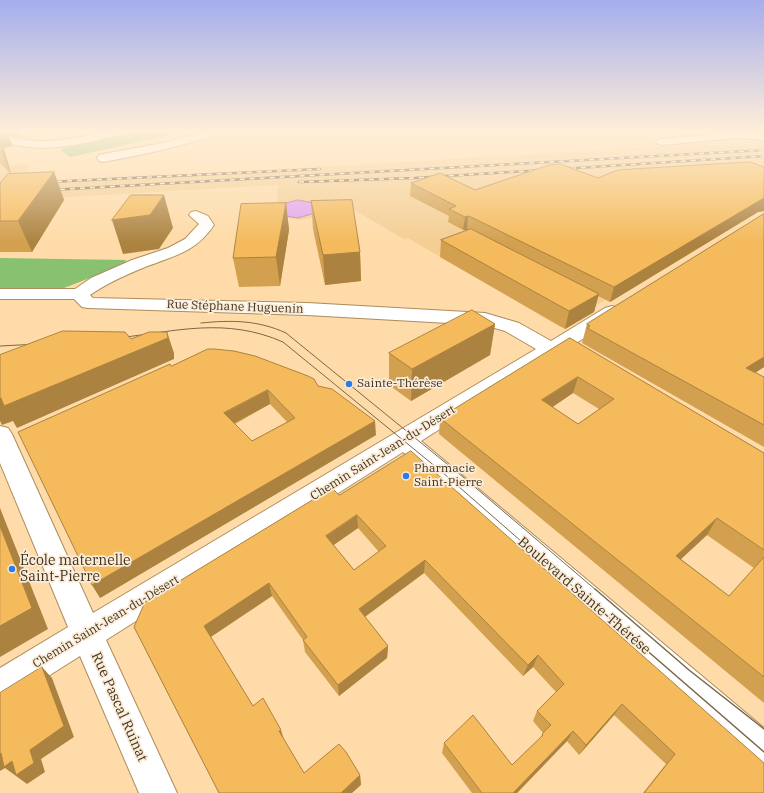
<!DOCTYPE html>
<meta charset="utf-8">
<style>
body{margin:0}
canvas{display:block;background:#fedba8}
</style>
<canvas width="764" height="793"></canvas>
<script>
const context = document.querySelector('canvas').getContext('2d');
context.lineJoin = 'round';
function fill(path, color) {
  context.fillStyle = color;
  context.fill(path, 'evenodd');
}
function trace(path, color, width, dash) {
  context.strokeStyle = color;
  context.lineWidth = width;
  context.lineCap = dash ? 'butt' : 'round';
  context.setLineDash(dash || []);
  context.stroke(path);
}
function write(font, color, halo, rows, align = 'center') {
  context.font = font + ' "IBM Plex Serif",serif';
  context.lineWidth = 3.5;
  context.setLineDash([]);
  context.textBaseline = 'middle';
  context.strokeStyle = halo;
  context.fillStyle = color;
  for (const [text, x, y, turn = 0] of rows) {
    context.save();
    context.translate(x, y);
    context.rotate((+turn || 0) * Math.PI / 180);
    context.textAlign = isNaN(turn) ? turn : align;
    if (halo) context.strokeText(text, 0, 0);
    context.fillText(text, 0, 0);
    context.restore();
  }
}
fill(new Path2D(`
 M764,140V206L560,327L408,238L404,239L354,210L300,220L276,215L278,185L0,201V166L32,163L17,182L288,169Z`), '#f4ce93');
fill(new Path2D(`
 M134,132H184L70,157L61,150L72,145Z
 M0,258L126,260L123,265L64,288L39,291L0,290Z`), '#88c271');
const water = new Path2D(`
 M298,200L314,203L315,213L298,218L285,216L284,204Z`);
fill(water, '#e0a3f5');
trace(water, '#b182b5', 1);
const minor = new Path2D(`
 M106,132H125L123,134C83,144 40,156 0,140V133C9,135 18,139 27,140C53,144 80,137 106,132Z
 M203,132H219L217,134C180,147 142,155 103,162L99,161L97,158L99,155L103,154L158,144Z
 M738,132L764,134V140L738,138L662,145L658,144L656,142L658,140L662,139Z
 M196,211L208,216L214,225C196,252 174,256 145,267C126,275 107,283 90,295L93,298L307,303L485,313L519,323L551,341L605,308L612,306L619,308L621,312L619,316L421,441L764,728V770L751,765L403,452L106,640L177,793H139L80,656L12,699L0,704V668L68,627L0,463V426L8,428L12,434L93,613L536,349L505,331L484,325L307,315L88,308L82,307L74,299H0V289H75L91,278L132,260L168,248L185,239L199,224L189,215L191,212Z`);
trace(minor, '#ad8d5b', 2);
fill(minor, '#fff');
trace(new Path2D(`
 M201,323C231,320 258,320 286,333L463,477L596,590
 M118,338C177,331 226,317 283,342L442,472L577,590
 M0,346L39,344`), '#7b6749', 1);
trace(new Path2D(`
 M576,589L764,752
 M595,589L689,670L764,729`), '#7b6749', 1.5);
const rail = new Path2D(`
 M561,169L764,156
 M47,182L320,169
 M299,182L414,178L543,170
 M50,190L764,150`);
trace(rail, '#7b6749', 2.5);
trace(rail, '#faecd8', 1.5, [5]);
fill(new Path2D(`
 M0,132H20L22,138L8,134L13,146L4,148L11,174L54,172L64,200L32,252H0V183L11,174L0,163Z
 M764,167V211L758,212L610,302L598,296L594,312L565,329L440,257L441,240L467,230H463L448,222L449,216L410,196L411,183L475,190L598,178Z
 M311,201L360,252L361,281L325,285L313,229Z
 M286,203L289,230L280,286L239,287L233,258Z
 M764,214V367L755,373L764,377V447L582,343L587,324Z
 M495,324L490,355L411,401L389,385V353Z
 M570,338L764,453V703L439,434L440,418ZM573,393L599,409L578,424L552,407ZM707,535L754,568L729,596L681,559Z
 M171,366L318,386L376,435L100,598ZM270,404L287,422L252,441L235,424Z
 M339,495L764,793H643L666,764L614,715L579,755L567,741L517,793H472L442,753L444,743L512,765L540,738L543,733L533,721L537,711L556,692L533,667L523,676L424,573L365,617L388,646L387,658L339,696L305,652L303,640L272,596L211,637L253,706L284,740L304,773L360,775L361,785L219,793L134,627ZM358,528L379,552L354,570L333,545Z`), '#d2a04f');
fill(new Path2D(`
 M0,132H7L13,146L4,148L11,174L2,153L0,145Z
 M54,172L64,200L32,252L18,221Z
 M164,195L173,228L159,249L123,254L112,220Z
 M764,198V211L758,212L610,302L614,287Z
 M286,203L289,230L280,286L276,257Z
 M468,216L467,230H463L465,217Z
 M360,252L361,281L325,285L323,255Z
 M599,294L594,312L565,329L569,311Z
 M495,324L490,355L411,401L412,369Z
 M167,332L174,353V359L17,428L13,421L2,425L0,421V399Z
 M764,357V367L738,384L746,368Z
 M578,377L573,393L538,417L542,400Z
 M268,390L270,404L227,427L224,413Z
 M375,421L376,435L100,598L92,585Z
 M0,508L48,629L0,657Z
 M357,515L358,528L328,549L326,536Z
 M717,518L707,535L667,572L676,556Z
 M425,560L424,573L359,621V609Z
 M269,583L272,596L209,638L204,626Z
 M388,646L387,658L339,696L338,685Z
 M538,655L533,667L523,676L528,665Z
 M42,667L52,678L74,737L41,759L45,772L27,784L5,768L0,771V754L30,750Z
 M622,704L614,715L579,755L586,745Z
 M281,730L284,740L279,731Z
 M573,731L567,741L517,793H513Z
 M360,775L361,785L352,793H341Z`), '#ab8240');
const building = new Path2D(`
 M0,145L2,153L0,151Z
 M750,162L764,167V198L614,287L473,218L468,216L465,217L449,209L456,206L411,183L440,173L475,190L549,165L560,164L598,178L618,170Z
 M54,172L18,221H0V183L8,174Z
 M131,195H164L150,215L112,220Z
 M352,200L360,252L323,255L311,201Z
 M286,203L276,257L233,258L241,204Z
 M764,214V357L746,368L764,377V425L587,328L590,326L587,324Z
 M471,229L599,294L569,311L441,240Z
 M472,310L495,324L412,369L389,353Z
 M63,331L125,332L131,339L149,332H167L168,338L4,406L1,398L0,399V355Z
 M570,338L764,453V550L717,518L676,556L729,596L764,557V677L440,418ZM578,377L614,399L578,424L542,400Z
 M208,349H214L234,351L255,356L308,376L314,379L318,386L332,389L375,421L92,585L18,432L170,364L171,366ZM268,390L295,418L252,441L224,413Z
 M411,451L764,763V793H644L675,754L622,704L586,745L573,731L513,793H482L444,743L473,715L512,765L543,735L542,734L551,725L537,711L564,684L538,655L528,665L425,560L359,609L388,646L338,685L303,640L307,637L269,583L204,626L253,706L263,698L281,730L279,731L304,773L339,744L346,752L360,775L341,793H219L134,627L145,602L332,488L339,495ZM357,515L386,546L354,570L326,536Z
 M0,526L32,608L0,626Z
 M42,667L64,726L30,750L34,763L16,775L12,761L4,767L1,753L0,754V693Z`);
fill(building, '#f4ba5c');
trace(building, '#ab8240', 1);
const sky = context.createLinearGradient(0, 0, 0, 243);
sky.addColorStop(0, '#a5aded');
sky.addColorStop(0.54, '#ffefd8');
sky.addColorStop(1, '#ffefd800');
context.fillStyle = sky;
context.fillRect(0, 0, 764, 243);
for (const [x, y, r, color] of [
 [349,384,4,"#2c7be6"],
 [406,476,4,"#2c7be6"],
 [12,569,4,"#2c7be6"]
]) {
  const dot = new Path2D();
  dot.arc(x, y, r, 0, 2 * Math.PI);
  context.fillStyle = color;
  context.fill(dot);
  trace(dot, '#faecd8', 1.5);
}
write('12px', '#42341f', '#faecd8', [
 ["Rue Stéphane Huguenin",235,307,2],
 ["Chemin Saint-Jean-du-Désert",383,453,-32],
 ["Chemin Saint-Jean-du-Désert",106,622,-31]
]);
write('12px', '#42341f', '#faecd8', [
 ["Sainte-Thérèse",357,384],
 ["Pharmacie",414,469],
 ["Saint-Pierre",414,483]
], 'left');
write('14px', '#42341f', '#faecd8', [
 ["École maternelle",20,561],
 ["Saint-Pierre",20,577]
], 'left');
write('14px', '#42341f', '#faecd8', [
 ["Boulevard Sainte-Thérése",584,596,41],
 ["Rue Pascal Ruinat",119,707,66]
]);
</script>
